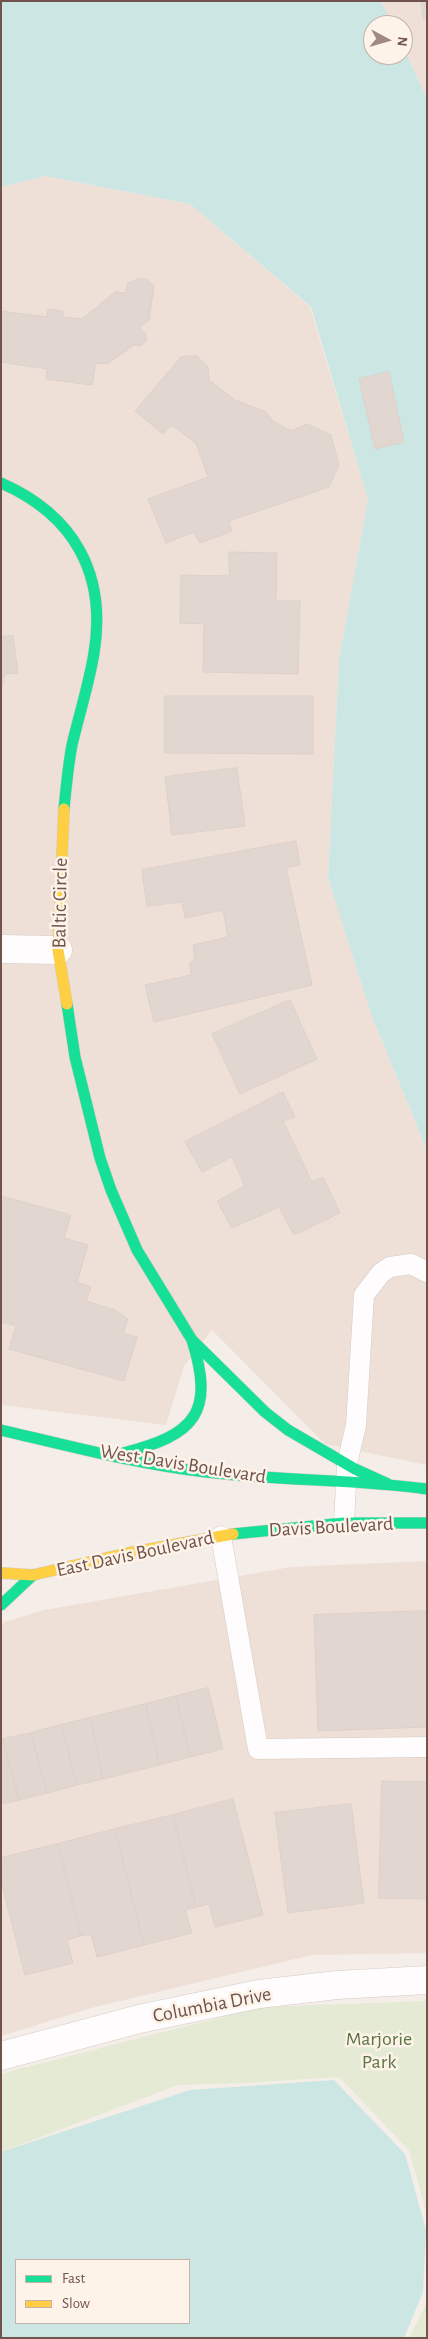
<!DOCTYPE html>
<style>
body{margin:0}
#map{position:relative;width:428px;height:2339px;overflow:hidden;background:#f5eee8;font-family:"Alegreya Sans",sans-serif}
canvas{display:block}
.frame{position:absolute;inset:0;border:2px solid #70534b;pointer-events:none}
.legend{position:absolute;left:15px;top:2259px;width:175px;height:65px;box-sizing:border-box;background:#fdf3e9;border:1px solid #c5b3aa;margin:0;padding:6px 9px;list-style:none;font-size:15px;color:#70534b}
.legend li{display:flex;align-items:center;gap:10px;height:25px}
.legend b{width:25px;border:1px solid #c5b3aa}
.north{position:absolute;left:363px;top:15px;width:50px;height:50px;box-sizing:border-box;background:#fdf3e9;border:1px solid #c5b3aa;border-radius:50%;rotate:96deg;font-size:14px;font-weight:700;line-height:20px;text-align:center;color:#70534b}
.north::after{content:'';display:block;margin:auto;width:18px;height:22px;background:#9f8982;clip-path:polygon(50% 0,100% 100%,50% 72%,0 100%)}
</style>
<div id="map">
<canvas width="428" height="2339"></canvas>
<div class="frame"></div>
<ul class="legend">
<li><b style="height:6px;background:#16e098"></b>Fast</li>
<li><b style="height:6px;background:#ffcf43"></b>Slow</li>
</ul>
<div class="north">N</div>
</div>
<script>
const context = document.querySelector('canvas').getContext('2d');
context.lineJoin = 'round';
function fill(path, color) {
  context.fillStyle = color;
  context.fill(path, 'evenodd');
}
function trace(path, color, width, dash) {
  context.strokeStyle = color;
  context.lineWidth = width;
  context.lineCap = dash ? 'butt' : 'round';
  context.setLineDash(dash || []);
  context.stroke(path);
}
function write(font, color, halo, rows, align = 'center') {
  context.font = font + ' "Alegreya Sans",sans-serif';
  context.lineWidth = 5;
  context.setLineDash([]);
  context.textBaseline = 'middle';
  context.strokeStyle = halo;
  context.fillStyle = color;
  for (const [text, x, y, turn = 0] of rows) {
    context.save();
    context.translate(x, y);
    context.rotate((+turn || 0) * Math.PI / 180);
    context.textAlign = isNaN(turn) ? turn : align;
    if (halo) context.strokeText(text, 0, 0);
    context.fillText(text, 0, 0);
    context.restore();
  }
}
fill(new Path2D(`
 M381,1H427V98L403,47V25H393Z
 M45,176L190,204L310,307L368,499L339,660L328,878L371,1014L427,1150V1465L325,1444L212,1330L184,1366L166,1425L1,1405V187Z
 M427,1561V1953L312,1955L95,2007L1,2036V1623L44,1610L291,1567Z`), '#eee0d6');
fill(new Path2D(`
 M427,2001V2215L409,2150L339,2077L244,2083L178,2085L1,2152V2075L11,2071L261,2007Z
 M427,2302V2338H409Z`), '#e4ead4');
fill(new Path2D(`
 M1,1H381L393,25H373V55H403V47L427,98V1150L371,1014L328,878L339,660L368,499L311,307L190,204L45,176L1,187Z
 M334,2080L405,2154L426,2230L423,2292L404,2338H1V2152L190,2090ZM16,2260H189V2323H16Z`), '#cce6e4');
const building = new Path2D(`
 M421,1H427V18L424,19Z
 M138,279H147L154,286L149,320L140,327L146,335V341L141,346L134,345L107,364L96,363L92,385L46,379L47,369L1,362V311L47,317L48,309L63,311V317L82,319L115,292L126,293L128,283Z
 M197,356L208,367L209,380L235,400L266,412L273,421L291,431L307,424L331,435L339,465L329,487L229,521L232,531L200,543L194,532L166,543L148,499L208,477L196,443L171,425L163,434L135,411L181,357Z
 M389,372L404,442L375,449L359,379Z
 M229,552L277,553L276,601H300L298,674L203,672L204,624L180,623L181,575L229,576Z
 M13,636L18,673L5,674L1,691V637Z
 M165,696H313V754L165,753Z
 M237,768L245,826L172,835L165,777Z
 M296,841L300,865L286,868L312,985L154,1022L145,985L191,975L190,962L195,961L193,945L228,937L223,910L185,918L182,902L147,906L142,870Z
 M290,1000L317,1059L240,1094L212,1034Z
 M283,1092L295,1117L283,1121L312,1182L323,1177L340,1213L294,1235L279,1207L232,1228L217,1201L245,1186L232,1157L202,1172L185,1142Z
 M1,1196L71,1215L64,1238L88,1245L77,1282L91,1287L86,1301L115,1310L128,1319L123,1333L137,1337L124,1381L9,1349L16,1326L1,1322Z
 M427,1611V1727L318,1731L314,1615Z
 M208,1688L223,1749L190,1757L176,1696Z
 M176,1696L190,1757L159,1765L146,1704Z
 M146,1704L159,1765L103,1779L90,1718Z
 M90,1718L103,1779L77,1785L61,1725Z
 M61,1725L77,1785L47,1793L31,1733Z
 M31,1733L47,1793L19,1800L3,1739Z
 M3,1739L19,1800L1,1804V1740Z
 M382,1781L427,1782V1899L379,1898Z
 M233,1799L263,1915L215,1927L209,1904L196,1907L173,1815Z
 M351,1804L364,1903L288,1913L275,1813Z
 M173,1815L196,1907L185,1910L192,1933L144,1945L115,1829Z
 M115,1829L144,1945L97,1957L91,1934L81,1936L58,1844Z
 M58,1844L81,1936L67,1940L73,1963L25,1975L1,1881V1858Z`);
fill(building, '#e1d6d0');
trace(building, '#ddd1cb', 1);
const lane = new Path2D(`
 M344,1523L347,1464L356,1425L364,1295L381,1273L390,1267L411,1264L427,1272
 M221,1536L258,1749L427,1747`);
const street = new Path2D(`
 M1,949L58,950
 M1,2056L139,2019L259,1994L337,1985L427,1980`);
const fast = new Path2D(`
 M1,483C74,515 107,574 94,653C89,684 79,715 72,745C68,766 66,788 64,809
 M67,1004L75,1057L100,1158L111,1190L137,1250L192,1340L265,1412L288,1430L355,1469L388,1484
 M1,1430C69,1446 137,1464 206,1472C280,1481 354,1479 427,1489
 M123,1453C195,1435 215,1413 192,1340
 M233,1534L344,1523H427
 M1,1605L33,1575`);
const slow = new Path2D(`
 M64,809L58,950L67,1004
 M1,1573L33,1575L128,1553L233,1534`);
trace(lane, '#d4cac6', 21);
trace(street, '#d4cac6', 29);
trace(fast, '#d4cac5', 12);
trace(slow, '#d4cac5', 12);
trace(lane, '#fefcfc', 20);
trace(street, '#fefcfc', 28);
trace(fast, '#16e098', 11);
trace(slow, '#ffcf43', 11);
write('20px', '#70534b', '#fdf3e9', [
 ["Baltic Circle",60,903,-89],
 ["West Davis Boulevard",183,1464,9],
 ["Davis Boulevard",331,1527,-3],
 ["East Davis Boulevard",135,1554,-12],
 ["Columbia Drive",212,2005,-11]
]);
write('20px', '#5a7644', '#fdf3e9', [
 ["Marjorie",379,2039],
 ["Park",379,2062]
]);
</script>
